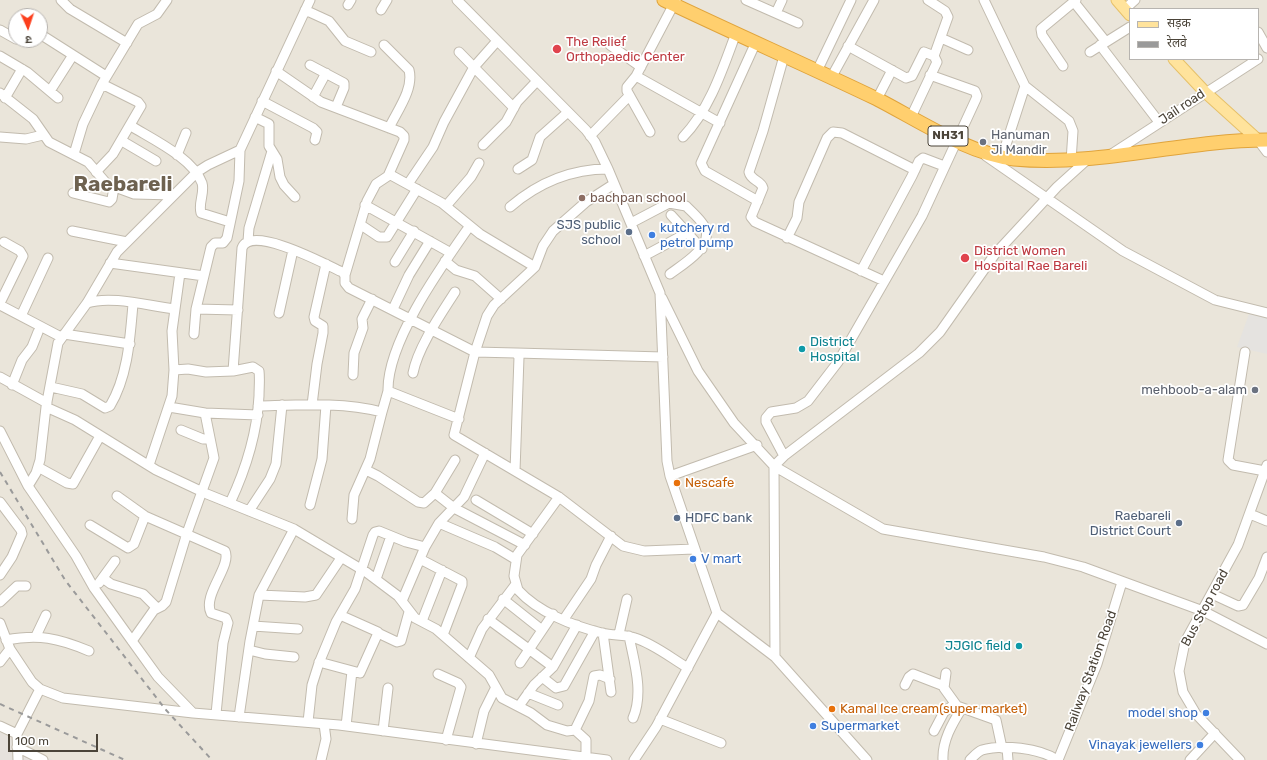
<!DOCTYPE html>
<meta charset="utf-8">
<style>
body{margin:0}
#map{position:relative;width:1267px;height:760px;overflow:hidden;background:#f6f3ec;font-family:Rubik,"Noto Sans Devanagari",sans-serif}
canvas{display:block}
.legend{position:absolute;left:1129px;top:8px;width:130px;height:52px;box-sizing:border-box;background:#fff;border:1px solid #b7b4b0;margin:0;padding:5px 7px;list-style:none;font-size:12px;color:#4b4439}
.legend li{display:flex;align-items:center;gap:8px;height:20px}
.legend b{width:20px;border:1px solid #b7b4b0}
.north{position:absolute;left:8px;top:8px;width:40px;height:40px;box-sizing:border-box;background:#fff;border:1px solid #b7b4b0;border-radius:50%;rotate:177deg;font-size:11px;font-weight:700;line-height:16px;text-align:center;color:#4b4439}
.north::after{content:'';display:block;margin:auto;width:14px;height:18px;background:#fc3f1d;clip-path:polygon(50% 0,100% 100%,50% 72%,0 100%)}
.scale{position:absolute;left:8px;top:734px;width:90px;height:18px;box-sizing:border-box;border:2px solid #4b4439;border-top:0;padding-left:5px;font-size:12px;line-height:14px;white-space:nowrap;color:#4b4439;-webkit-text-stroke:3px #fff;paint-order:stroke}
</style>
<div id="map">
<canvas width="1267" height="760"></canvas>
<ul class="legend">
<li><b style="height:5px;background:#ffe39c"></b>सड़क</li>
<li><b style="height:5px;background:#9a9a9a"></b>रेलवे</li>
</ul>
<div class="north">उ</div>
<div class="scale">100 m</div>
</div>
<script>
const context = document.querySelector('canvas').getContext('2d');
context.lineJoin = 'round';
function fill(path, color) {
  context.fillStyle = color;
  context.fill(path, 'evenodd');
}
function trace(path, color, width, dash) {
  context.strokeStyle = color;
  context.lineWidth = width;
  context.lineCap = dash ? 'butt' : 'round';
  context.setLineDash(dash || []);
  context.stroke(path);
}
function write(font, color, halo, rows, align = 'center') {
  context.font = font + ' Rubik,sans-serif';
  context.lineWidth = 3.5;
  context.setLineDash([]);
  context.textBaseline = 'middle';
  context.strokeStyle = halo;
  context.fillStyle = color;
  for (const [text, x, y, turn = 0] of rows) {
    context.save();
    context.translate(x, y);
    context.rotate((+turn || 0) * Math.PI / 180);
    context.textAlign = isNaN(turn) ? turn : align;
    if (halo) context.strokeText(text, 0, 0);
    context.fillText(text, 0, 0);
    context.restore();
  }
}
fill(new Path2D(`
 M0,0H1267V760H0ZM1130,9H1258V59H1130ZM16,16H40V40H16Z`), '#eae5da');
fill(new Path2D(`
 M0,732L40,753L53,760H0Z`), '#e6e2dd');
fill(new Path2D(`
 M1249,314L1267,316V354L1237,347Z`), '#e5e3e0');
const minor = new Path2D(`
 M61,0L70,9L127,43
 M457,0L586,130L595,142L608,169L660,293L667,461L670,476L717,613L775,657L867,760
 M676,0L636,76L720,123
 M746,0L798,23
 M984,0L1025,86L1069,121L1073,131L1071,161
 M1074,2L1106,42
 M348,5L351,0
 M1125,9L1135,0
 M305,10L329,21L345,41L371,52
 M381,10L387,0
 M776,13L782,0
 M0,30L16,39
 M1258,32L1267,48
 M40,34L106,76
 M941,38L968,50
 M756,42L701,163L705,171L758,201
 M384,45L409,70C414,89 397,111 389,128
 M610,45L641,67
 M1100,45L1159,122
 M848,46L906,78L912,76L924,52L934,56
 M459,52L514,108
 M1090,52L1130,27
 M0,56L27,72L58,98
 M784,56L763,131L749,172C751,181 761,180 763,188L751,217L755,222L884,281
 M310,65L344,83V88L336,107
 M1063,66L1042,35L1041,29L1076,0
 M276,71L321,102L400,132L404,136V140L388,176L376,184L367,201L345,275
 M817,71L851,0
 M636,76L627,87V91L650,132
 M831,78L874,0
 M50,91L73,55
 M0,93L33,119L49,142L88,162L107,184L134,194L174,195
 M313,97L326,73
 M5,98L22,69
 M877,99L892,70
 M262,101L313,128L317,132L315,140
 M255,117L269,124V146L277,159L280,177L284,185L295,197
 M911,117L937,62L934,56L948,17L945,11L928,0
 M131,126C152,139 193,158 202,183C205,193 198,203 201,213L230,222
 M590,136L629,96
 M0,137L26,139L43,135
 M683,137C710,109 723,68 736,33
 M1258,140L1267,152
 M122,141L156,161
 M483,145L506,122L517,102L537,81
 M74,154L83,124L102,84
 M177,155L186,133
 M1110,155L1258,59
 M986,156L1123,251L1215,300L1267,313
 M1002,157L1025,86
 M518,169L532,160L540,137L568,112
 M96,172L113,154L141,106L138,102L102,84L138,24L157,14L167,0
 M389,174L442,203L480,234L535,267
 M408,184L433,147L444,122L474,67L497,41
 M73,193L109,202L112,199L114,187
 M365,205L451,253
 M446,206L471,177L479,163
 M510,207C538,183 571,169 608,169
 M671,215L702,249
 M631,223L669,203L686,206C692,212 704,222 706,230C711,248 682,265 670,274
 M361,225L379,237H387L417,189
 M72,231L127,242
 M787,238L797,218L799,202L827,138L833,132L842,133L915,170
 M248,241L249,228L272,151
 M644,256L687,233
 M445,261L456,270L475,276L501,299
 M395,262L414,231
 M110,263L204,276
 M861,271L912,176L919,161L923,158L944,166
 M662,298L698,371L734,423L774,466L883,529L1044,557L1083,567L1203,611L1267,644
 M0,303L23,256L20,251L4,242
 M87,303C111,295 149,306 175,309
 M0,305L61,337
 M196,309L238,310
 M393,309L409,275L430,241
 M279,313L293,250
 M21,316L48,258
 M64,334L130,344
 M194,334L196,309L211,247L215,243H223L227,238L239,181L240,150
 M1245,352L1228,460L1233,465L1265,471
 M516,353L663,357
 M174,370L188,369L206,372L233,371
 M413,373C418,347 441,314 455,292
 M353,375L354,353L363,328L362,319L372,299
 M0,377L47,403
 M12,385L22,360L32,347L38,332
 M51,387L82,394L105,408L110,406C128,376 130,338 133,304
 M388,391C387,342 441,267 469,227
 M312,405L317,364L323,333V326L315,321L314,317L326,264
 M258,406C300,405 342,402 382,412L388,391L459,419
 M205,413L258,415
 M181,430L203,439H210
 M0,431L28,486L36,473L40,460L46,407
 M784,456L766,422V418L771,412L796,408L808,401L838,362L922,216L976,99L977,96L975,91L930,75
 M149,465L172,396L174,370L172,331L180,273
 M38,467L67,483L73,484L100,436
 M366,470L378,476L418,502L424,503L435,493L455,460
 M515,471L519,357L516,353L475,352L487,316L494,305L535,267L543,246L553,231L586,202L614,184
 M670,476L757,445
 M28,486L76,556L94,588L132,641L158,677L193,713
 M435,493L454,508L525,545
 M117,496L145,516L225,551C232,566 202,595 211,613L226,618L228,623L223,643L216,714
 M559,497L517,555L514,576L518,590C538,612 573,626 602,633C613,636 624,634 635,638C654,644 671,658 688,668
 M476,500L533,534
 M0,502L21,530L22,534L12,557L0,575
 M230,503C246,469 257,434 259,396C259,387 260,379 259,371L253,367L233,371L242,248C251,224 327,265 342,272L345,275V283L349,288L475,352L454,435L559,497L623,546L644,551L694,549
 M310,505L322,459L326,405
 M249,511L270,479L276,464L282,405
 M1250,514L1267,521
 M352,519L354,495L370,459L382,412
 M439,523L495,547L515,559
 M90,525L128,548L134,544L145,516
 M294,529L366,572L398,596L415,618L436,629L489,675L502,698L531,713L547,725L567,731L575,730L589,701L594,676L600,675L610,679
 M420,559L462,581V585L443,635
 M104,579L111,584L143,594L157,608
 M376,579L391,536
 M99,583L115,561
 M1212,594L1238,606L1243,605L1259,578L1267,557
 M259,595L305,597L316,595L341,558
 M503,599L542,630
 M402,601L425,547L439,523L464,497L485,453
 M0,602L17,586H26
 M340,615L378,632
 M488,619L553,667
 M564,619L591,579L596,565L611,536
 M422,621L442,570
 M0,623L10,649L32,682L40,689L63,698L193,713L339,725L607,760
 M253,626L298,629
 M603,633L611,692
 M619,634L627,599
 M36,636L46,615
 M629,636C634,662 644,692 633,718
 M6,640C39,634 58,638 89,651
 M132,641L154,610L162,606L166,602L187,533L214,458L205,413L169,407
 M249,650L265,654L294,657
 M775,657L774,466L784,456L919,353L940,332L995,254L1057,187L1088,159
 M469,658L482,629L516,584
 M0,662L10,649
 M319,662L360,673L378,633L397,642L401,641L409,612
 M520,663L553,614
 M946,673L944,688L957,706L996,720L1002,748
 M438,674L458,683L461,687L446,740
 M542,677L556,688L564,686L595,631
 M905,685L909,677L913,674L944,686
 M528,693L558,705
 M519,706L534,685L553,667L577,625
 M239,717L250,641L259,595L294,529L207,494L156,470L75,420L46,407L58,343L87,303L117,252L197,172L208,165L240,150L310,0
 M660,719L721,743
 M308,722L312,685L319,663L336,622L355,589L373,535L375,532L379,531L406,542L425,547
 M0,726L17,734
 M346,726L352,671
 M575,730L586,740V757
 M383,731L388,688
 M934,731L944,712L955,704
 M476,744L484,711L495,689
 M17,747L43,760
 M1007,748L1008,760
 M18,760L17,734L40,689
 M321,760L326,739L324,724
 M634,760L656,727L717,613
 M943,760C942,741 952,724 962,708
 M970,760C974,756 977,752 982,750C1002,744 1040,748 1057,760
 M1058,760L1097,664L1122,582
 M1190,760L1215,733
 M1240,760L1196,714L1183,692L1179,671L1185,642L1238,545L1267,465`);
const major = new Path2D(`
 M1117,0L1130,15
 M1174,59L1205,92L1258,140`);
const highway = new Path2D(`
 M664,0C735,34 806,65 877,99C918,120 968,154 1014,159C1099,167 1182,140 1267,140`);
trace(minor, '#c2bbae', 11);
trace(major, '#e6c16a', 13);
trace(highway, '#e0a43c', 15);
trace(minor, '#fff', 9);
trace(major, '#ffe39c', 11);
trace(highway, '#ffcf6e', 13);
trace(new Path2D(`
 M0,472L65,580L166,710L212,760
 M0,704L125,760`), '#9a9a9a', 2, [5, 5]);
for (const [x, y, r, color] of [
 [557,49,5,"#e0444e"],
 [983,142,4,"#6b7280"],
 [582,198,4,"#8d6e63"],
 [629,232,4,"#5c6f8a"],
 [652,235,4,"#3f7fe0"],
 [965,258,5,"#e0444e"],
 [802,349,4,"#0f9aa8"],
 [1255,390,4,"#6b7280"],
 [677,483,4,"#e8710a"],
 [677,518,4,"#5c6f8a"],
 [1179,523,4,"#5c6f8a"],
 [693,559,4,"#3f7fe0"],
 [1019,646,4,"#0f9aa8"],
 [832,709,4,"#e8710a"],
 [1206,713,4,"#3f7fe0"],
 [813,726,4,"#3f7fe0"],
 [1200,745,4,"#3f7fe0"]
]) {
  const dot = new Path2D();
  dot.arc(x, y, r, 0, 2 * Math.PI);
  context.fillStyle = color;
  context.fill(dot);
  trace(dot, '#fff', 1.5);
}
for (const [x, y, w] of [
 [948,136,40]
]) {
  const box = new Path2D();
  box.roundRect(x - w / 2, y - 10, w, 20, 3);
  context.fillStyle = '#fff';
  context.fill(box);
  trace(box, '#4b4439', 1);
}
write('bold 12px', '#4b4439', null, [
 ["NH31",948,136]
]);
write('13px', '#be3a42', '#fff', [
 ["The Relief",566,42],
 ["Orthopaedic Center",566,57],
 ["District Women",974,251],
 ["Hospital Rae Bareli",974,266]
], 'left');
write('13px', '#4b4439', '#fff', [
 ["Jail road",1182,107,-34],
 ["Bus Stop road",1205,608,-62],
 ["Railway Station Road",1091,671,-70]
]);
write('13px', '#5b616d', '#fff', [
 ["Hanuman",991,135],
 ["Ji Mandir",991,150],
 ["mehboob-a-alam",1247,390,"right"]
], 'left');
write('13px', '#785e54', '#fff', [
 ["bachpan school",590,198]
], 'left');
write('13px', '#4e5e75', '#fff', [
 ["SJS public",621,225],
 ["school",621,240],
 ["Raebareli",1171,516],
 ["District Court",1171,531],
 ["HDFC bank",685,518,"left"]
], 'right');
write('13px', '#366cbe', '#fff', [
 ["kutchery rd",660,228],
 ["petrol pump",660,243],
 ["V mart",701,559],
 ["model shop",1198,713,"right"],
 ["Supermarket",821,726],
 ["Vinayak jewellers",1192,745,"right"]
], 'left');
write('13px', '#0d838f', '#fff', [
 ["District",810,342],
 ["Hospital",810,357],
 ["JJGIC field",1011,646,"right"]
], 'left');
write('13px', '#c56008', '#fff', [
 ["Nescafe",685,483],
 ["Kamal Ice cream(super market)",840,709]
], 'left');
write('bold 21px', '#6e6250', '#fff', [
 ["Raebareli",123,185]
]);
</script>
